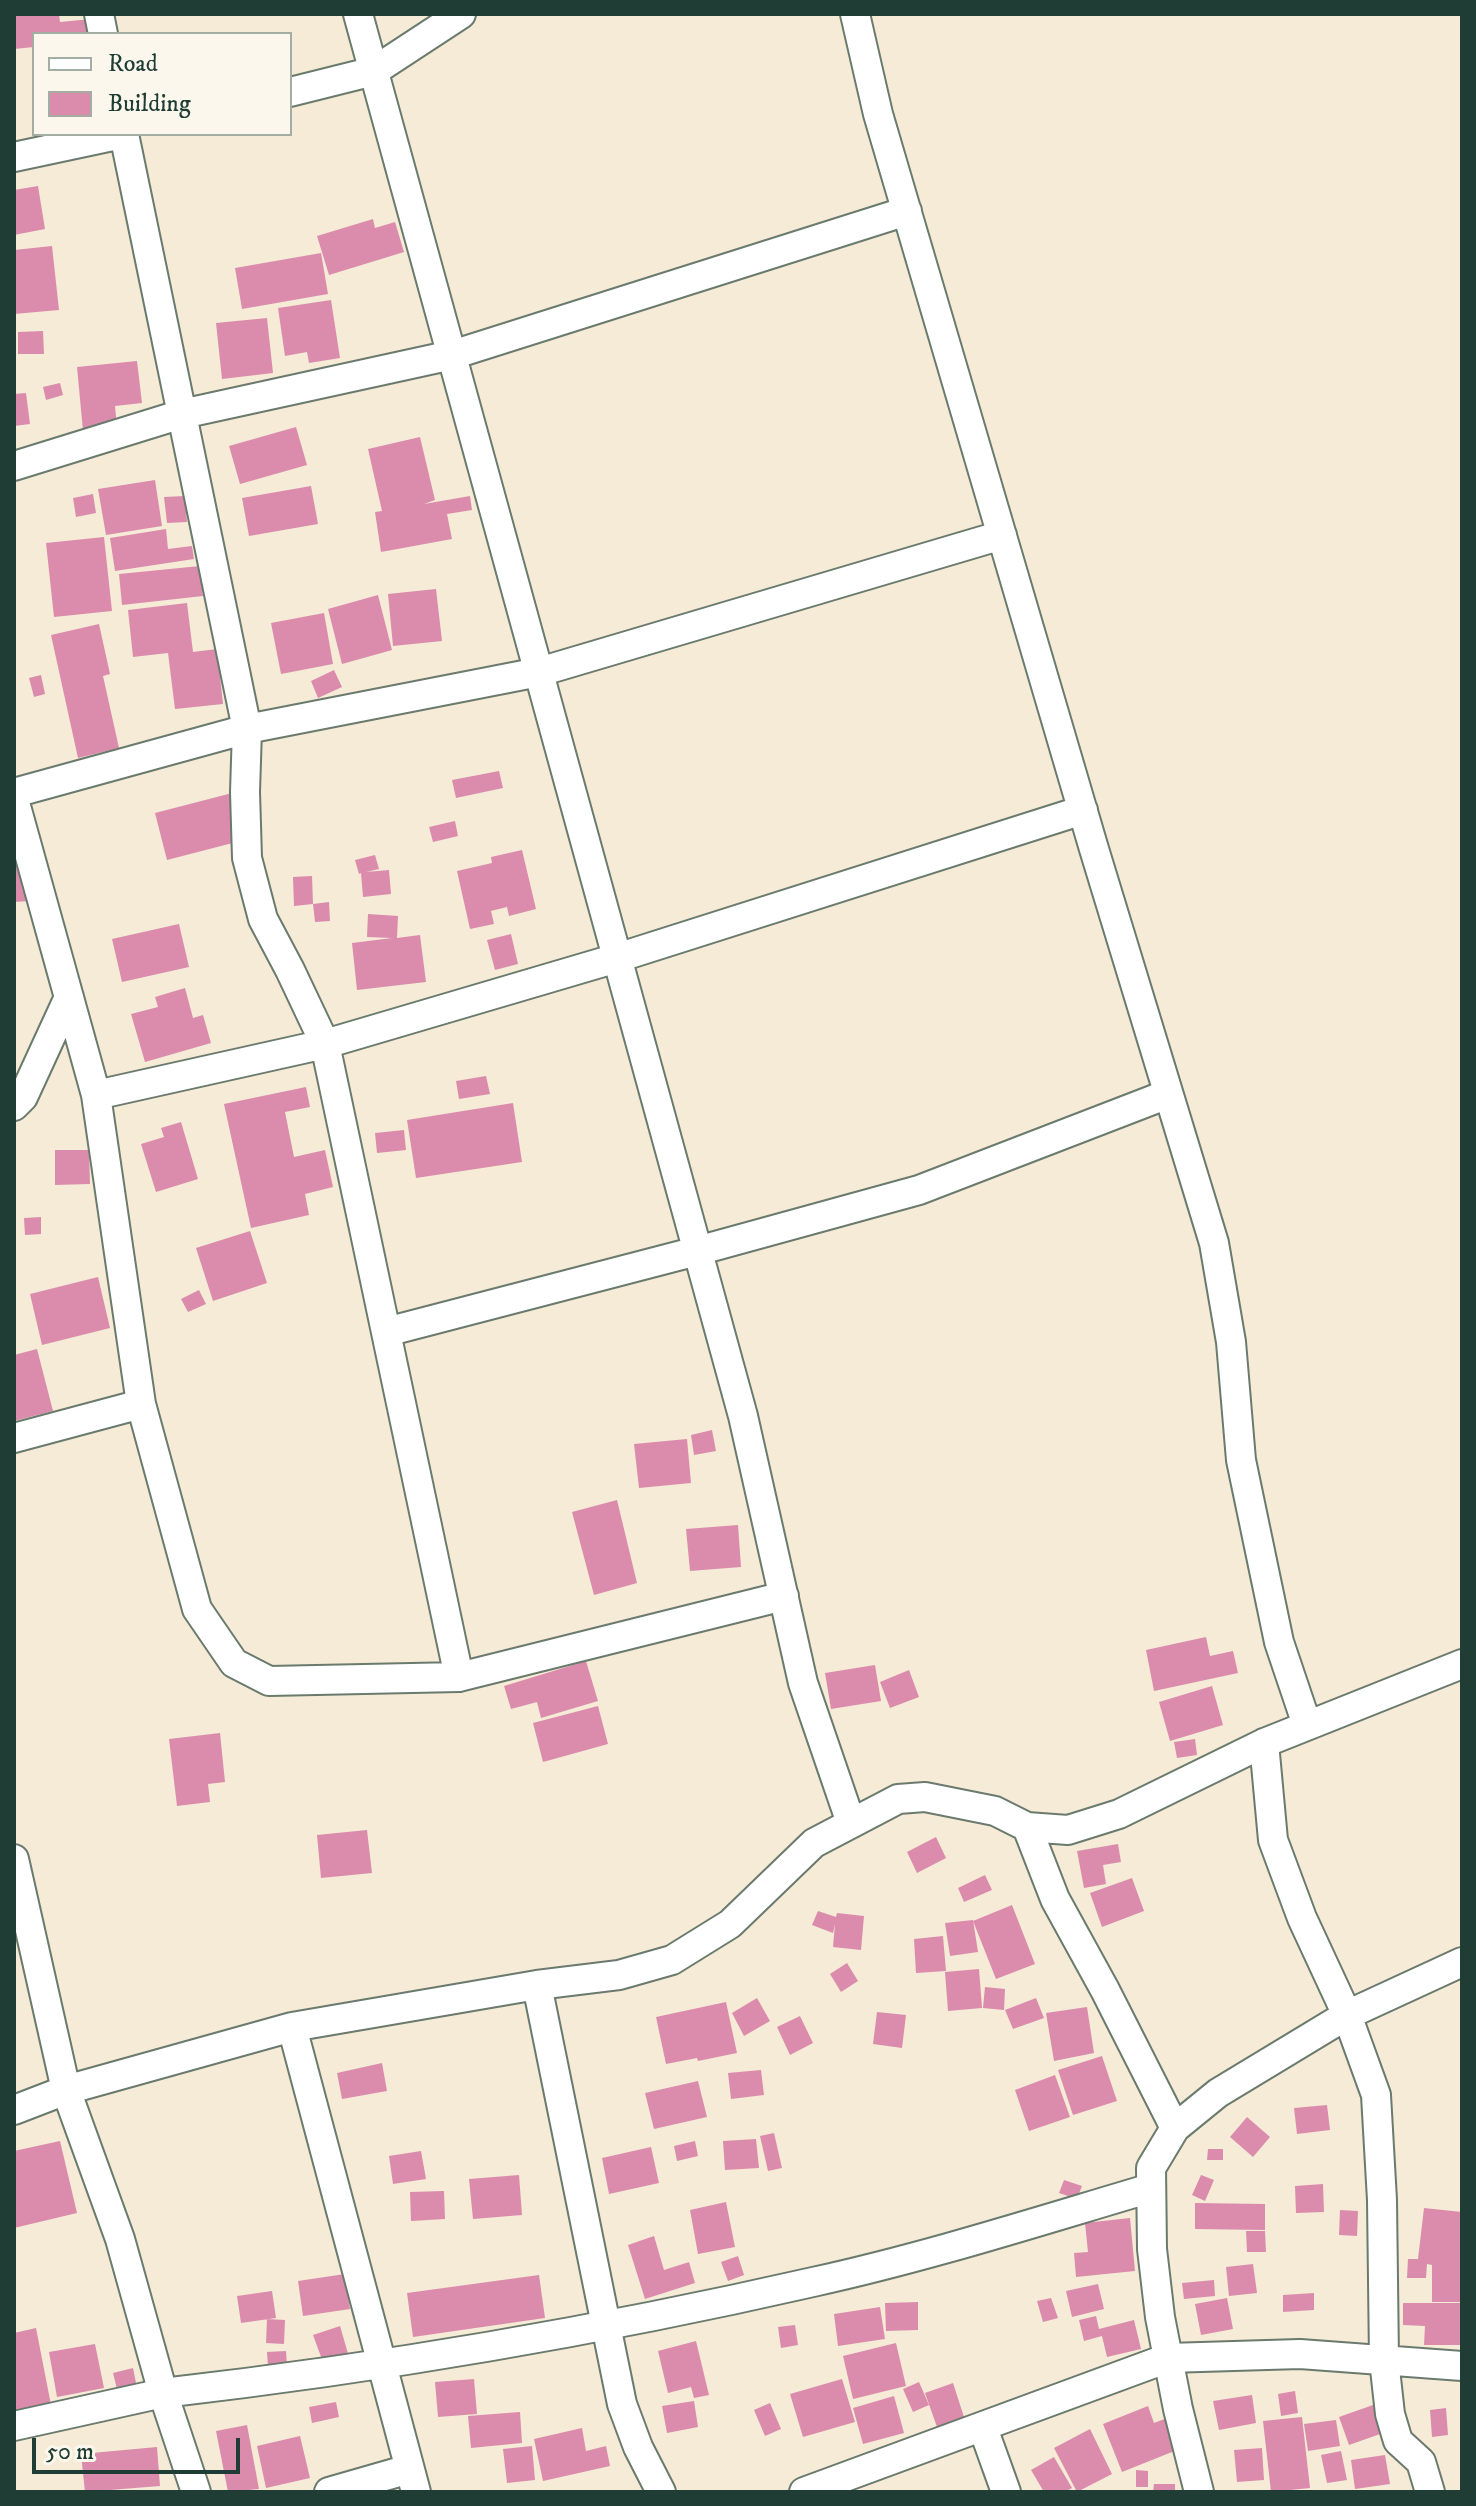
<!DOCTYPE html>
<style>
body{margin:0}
#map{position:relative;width:1476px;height:2506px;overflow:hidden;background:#f5ebd6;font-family:"IM FELL DW Pica",serif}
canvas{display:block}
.frame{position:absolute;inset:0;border:16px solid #1f3d34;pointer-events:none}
.legend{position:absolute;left:32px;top:32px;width:260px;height:104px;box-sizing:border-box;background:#fbf7ec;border:2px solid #a3ada2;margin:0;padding:10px 14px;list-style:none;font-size:24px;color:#1f3d34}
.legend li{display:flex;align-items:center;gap:16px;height:40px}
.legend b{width:40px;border:2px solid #a3ada2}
.scale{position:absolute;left:32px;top:2438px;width:208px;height:36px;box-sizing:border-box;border:4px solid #1f3d34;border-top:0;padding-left:10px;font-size:24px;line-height:28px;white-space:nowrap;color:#1f3d34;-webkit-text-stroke:6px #fbf7ec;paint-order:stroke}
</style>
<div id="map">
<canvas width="1476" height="2506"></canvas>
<div class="frame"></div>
<ul class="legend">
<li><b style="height:10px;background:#fff"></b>Road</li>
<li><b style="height:22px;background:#db8cad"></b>Building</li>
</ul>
<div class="scale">50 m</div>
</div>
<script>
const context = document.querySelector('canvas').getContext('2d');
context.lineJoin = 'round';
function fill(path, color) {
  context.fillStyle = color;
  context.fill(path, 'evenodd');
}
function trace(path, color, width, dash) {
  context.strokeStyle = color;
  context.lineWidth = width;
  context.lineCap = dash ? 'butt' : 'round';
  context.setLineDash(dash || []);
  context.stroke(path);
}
fill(new Path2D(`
 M14,14H59L60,22L91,19L93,34H34V47L14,49Z
 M38,186L45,229L14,235V190Z
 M373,219L375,228L395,222L404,252L329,275L317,236Z
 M52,246L59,310L14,314V250Z
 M321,253L328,294L242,309L235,268Z
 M331,300L340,358L309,363L307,352L285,356L278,308Z
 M267,318L273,373L222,379L216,323Z
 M43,331L44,354H18V332Z
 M137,361L142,403L115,406L117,427L83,431L77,367Z
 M60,383L63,395L46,400L43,387Z
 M26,393L30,424L14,426V394Z
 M296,427L307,465L240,484L229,446Z
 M420,437L435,500L424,504L470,496L472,510L447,514L452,539L381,552L375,512L382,511L368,449Z
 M155,480L162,526L106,535L98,489Z
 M311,486L318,524L249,536L242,498Z
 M93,494L96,513L76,517L73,498Z
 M185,496L187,522L167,523L164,497Z
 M166,529L168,549L192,546L194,559L115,571L110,538Z
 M104,537L112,611L54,617L46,543Z
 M200,566L203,596L122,605L119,574Z
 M436,589L442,641L393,646L388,594Z
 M378,595L392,650L342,664L328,609Z
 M187,603L193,652L217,649L223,704L175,709L168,653L133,657L128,610Z
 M324,613L333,664L281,674L271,623Z
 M99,624L110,674L103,676L119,748L78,758L51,635Z
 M334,670L342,687L318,698L311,681Z
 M41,675L45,694L34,697L29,678Z
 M499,771L503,788L456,798L452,780Z
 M236,792L248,839L167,860L155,813Z
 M455,821L458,836L433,842L429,827Z
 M522,850L536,909L509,916L507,907L491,911L494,924L470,929L457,871L492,863L491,857Z
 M27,855L30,901L14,902V856Z
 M375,855L379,869L366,872L389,870L391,894L363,897L361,873L359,874L355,860Z
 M312,876L313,904L329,902L330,921L315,922L313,904L294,906L293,877Z
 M368,914L398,916L397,938L420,935L426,982L357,990L352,943L392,938L367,937Z
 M179,924L189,967L122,982L112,939Z
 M511,934L518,964L495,970L487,940Z
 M185,988L193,1018L203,1015L211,1043L145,1062L131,1014L158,1007L155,997Z
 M486,1076L490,1094L459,1099L456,1081Z
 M306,1087L310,1107L285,1112L294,1157L325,1150L333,1187L305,1194L309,1215L251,1228L224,1104Z
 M513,1103L522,1162L416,1178L407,1120Z
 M181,1122L198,1179L156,1192L141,1144L164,1137L161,1128Z
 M404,1130L406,1150L377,1153L375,1133Z
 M55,1150H89L90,1184L55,1185Z
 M41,1217V1234L25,1235L24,1218Z
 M250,1231L267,1283L213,1301L196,1248Z
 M98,1277L110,1328L42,1345L30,1294Z
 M199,1290L206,1304L188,1312L181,1299Z
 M37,1349L53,1411L14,1421V1355Z
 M712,1430L716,1451L694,1455L691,1435Z
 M687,1439L691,1483L639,1488L634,1444Z
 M617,1500L637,1583L594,1595L572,1512Z
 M738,1525L741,1567L690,1571L686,1529Z
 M1206,1637L1210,1656L1233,1651L1238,1673L1154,1691L1146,1650Z
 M586,1661L598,1701L541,1718L537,1702L511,1709L504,1686Z
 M875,1665L881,1701L831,1709L825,1673Z
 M909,1670L919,1697L890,1708L880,1682Z
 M1212,1686L1223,1725L1170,1741L1159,1702Z
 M598,1706L608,1744L543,1762L533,1723Z
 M220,1733L225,1782L208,1784L210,1802L177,1806L169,1739Z
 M1195,1739L1197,1755L1177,1758L1174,1742Z
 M367,1830L372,1873L321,1878L317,1835Z
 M936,1837L946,1858L917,1873L907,1852Z
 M1118,1844L1121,1862L1103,1865L1106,1884L1084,1888L1077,1851Z
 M985,1875L992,1890L964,1902L958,1888Z
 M1132,1878L1144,1911L1102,1927L1090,1893Z
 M1012,1905L1035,1964L996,1979L973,1921Z
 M818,1911L836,1917L837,1913L864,1916L861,1950L833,1947L835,1924L833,1933L812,1925Z
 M973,1920L978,1952L950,1956L945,1923Z
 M943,1936L946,1971L916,1973L914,1939Z
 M847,1963L858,1981L841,1992L830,1974Z
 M979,1969L982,2008L948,2011L945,1972Z
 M985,1987L1005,1989L1004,2010L983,2008Z
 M757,1998L770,2021L744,2036L732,2013Z
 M1036,1998L1044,2018L1013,2029L1005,2010Z
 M726,2002L737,2053L698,2061L697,2058L666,2064L656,2017Z
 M1087,2007L1094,2053L1054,2061L1046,2013Z
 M877,2012L906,2015L902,2048L873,2044Z
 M800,2016L813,2043L790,2055L777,2027Z
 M1102,2056L1117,2101L1073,2115L1058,2070Z
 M382,2063L387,2091L342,2099L337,2073Z
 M761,2070L764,2095L731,2099L728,2073Z
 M1055,2075L1070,2117L1029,2131L1015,2090Z
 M698,2081L707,2117L654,2129L645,2093Z
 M1327,2105L1330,2130L1297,2134L1294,2108Z
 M1247,2117L1270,2137L1253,2157L1230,2137Z
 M774,2133L782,2168L768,2171L760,2136Z
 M756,2139L759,2168L725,2170L723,2141Z
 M60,2141L77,2213L14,2228V2151Z
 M695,2141L698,2156L677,2161L674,2146Z
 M651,2147L659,2183L609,2194L602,2158Z
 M1208,2149H1223V2160H1207Z
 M421,2151L426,2179L393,2184L389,2156Z
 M519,2175L522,2215L473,2219L469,2179Z
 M1201,2175L1214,2180L1205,2201L1192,2195Z
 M1064,2180L1082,2186L1077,2199L1059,2193Z
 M1323,2184L1324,2212L1296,2213L1295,2186Z
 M444,2191L445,2219L411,2221L410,2192Z
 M726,2202L735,2247L698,2254L690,2210Z
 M1195,2203L1265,2204V2230L1195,2229Z
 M1424,2208L1462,2212V2302H1432V2265L1427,2264L1426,2278H1407L1408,2259H1418Z
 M1340,2210L1358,2211L1357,2236L1339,2235Z
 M1130,2218L1135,2271L1076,2277L1074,2253L1088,2252L1085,2223Z
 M1246,2231H1265L1266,2252H1247Z
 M654,2236L664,2270L689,2262L695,2283L645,2299L628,2245Z
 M738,2256L744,2275L728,2281L721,2262Z
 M1253,2264L1257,2293L1229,2296L1226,2267Z
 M345,2274L350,2309L303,2316L298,2281Z
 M539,2275L545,2318L413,2337L407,2293Z
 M1214,2280L1215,2296L1184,2299L1182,2283Z
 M1098,2284L1104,2309L1072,2317L1066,2291Z
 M272,2291L276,2318L241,2323L237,2296Z
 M1314,2293V2310L1283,2312V2295Z
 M1051,2298L1058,2318L1043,2322L1037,2301Z
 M1227,2298L1233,2329L1201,2335L1195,2304Z
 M918,2302V2330L886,2331L885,2303Z
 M1403,2303H1462V2345H1424L1425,2326L1403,2325Z
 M880,2307L885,2339L838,2346L834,2314Z
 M1096,2316L1099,2329L1134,2320L1141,2349L1107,2357L1102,2336L1084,2341L1079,2320Z
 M267,2319L285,2320L284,2344L266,2343Z
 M795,2325L798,2345L781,2348L778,2327Z
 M340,2326L349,2357L324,2365L313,2335Z
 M36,2328L52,2410L14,2418V2333Z
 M696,2341L709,2395L694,2398L691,2387L668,2393L658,2351Z
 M896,2343L906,2386L853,2399L843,2356Z
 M95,2344L104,2388L57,2397L49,2352Z
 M286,2351L287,2366L268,2367L267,2352Z
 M133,2368L137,2388L118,2393L113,2373Z
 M474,2379L477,2414L438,2417L435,2382Z
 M842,2379L855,2422L803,2437L790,2394Z
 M919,2382L929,2405L913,2412L903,2389Z
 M953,2383L964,2417L937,2427L925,2393Z
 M1295,2391L1298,2413L1281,2416L1278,2394Z
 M1252,2395L1256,2423L1219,2430L1213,2401Z
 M894,2396L904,2433L863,2444L853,2408Z
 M694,2401L698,2427L667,2433L662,2406Z
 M336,2402L339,2417L312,2423L309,2407Z
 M770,2403L781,2429L765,2436L754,2410Z
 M1373,2405L1383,2433L1349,2445L1339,2417Z
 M1148,2406L1154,2423L1175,2415L1187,2446L1122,2472L1103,2424Z
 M1446,2408L1448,2435L1432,2437L1430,2410Z
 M520,2412L522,2443L471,2448L468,2416Z
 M1302,2417L1310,2488L1271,2492L1263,2421Z
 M1336,2420L1340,2446L1308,2451L1304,2424Z
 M247,2425L259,2489L228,2492L216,2431Z
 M582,2428L586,2451L606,2446L610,2466L543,2481L534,2439Z
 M1090,2429L1112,2474L1077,2492L1054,2448Z
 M300,2436L310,2478L266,2488L257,2446Z
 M532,2446L535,2480L507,2483L503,2449Z
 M157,2447L160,2486L85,2492L81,2454Z
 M1262,2448L1264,2480L1237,2482L1234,2450Z
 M1341,2451L1347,2480L1327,2483L1321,2455Z
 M1385,2455L1390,2484L1355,2489L1351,2460Z
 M1054,2457L1072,2488L1065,2492H1044L1031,2470Z
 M1136,2470L1148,2471V2487H1136Z
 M1154,2484H1175V2492H1153Z`), '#db8cad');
const minor = new Path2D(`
 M99,14L103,34
 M358,14L743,1416L803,1683L851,1823
 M855,14L878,114L1094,849L1214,1243L1231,1342L1241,1460L1279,1642L1307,1725
 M290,92L374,71L461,14
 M124,134L247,729L245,792L247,858L263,919L290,970L325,1044L459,1677
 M14,157L122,134
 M14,466L182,414L452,355L907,211
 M14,793L247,729L539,672L1002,535
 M14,799L96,1095L141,1404L197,1609L234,1663L269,1681L459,1677L784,1596
 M96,1095L325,1044L617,958L1083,810
 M14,1106L23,1097L69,997
 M386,1332L697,1251L919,1190L1168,1094
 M14,1438L141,1404
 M1264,1743L1273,1840L1302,1918L1347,2015L1376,2095L1382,2200L1384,2360L1390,2414L1398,2441L1421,2462L1430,2492
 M1027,1827L1055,1899L1105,1990L1175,2128
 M14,1859L66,2090L120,2239L163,2393C381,2368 598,2331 813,2282C927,2257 1039,2221 1151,2188
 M537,1985L622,2404L638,2447L661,2492
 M292,2027L416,2492
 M14,2110L66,2090L292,2027L537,1985L619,1975L672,1960L730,1924L814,1843L898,1799L925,1797L995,1811L1027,1827L1068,1830L1119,1814L1264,1743L1462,1664
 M14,2426L163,2393L196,2492
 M983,2428L1006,2492
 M329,2492L409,2469
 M804,2492L1168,2358L1300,2354L1462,2366
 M1199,2492L1178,2409L1160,2317L1152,2249L1151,2168L1175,2128L1218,2093L1347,2015L1462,1962`);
trace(minor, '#6a7a6d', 32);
trace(minor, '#fff', 28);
</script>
